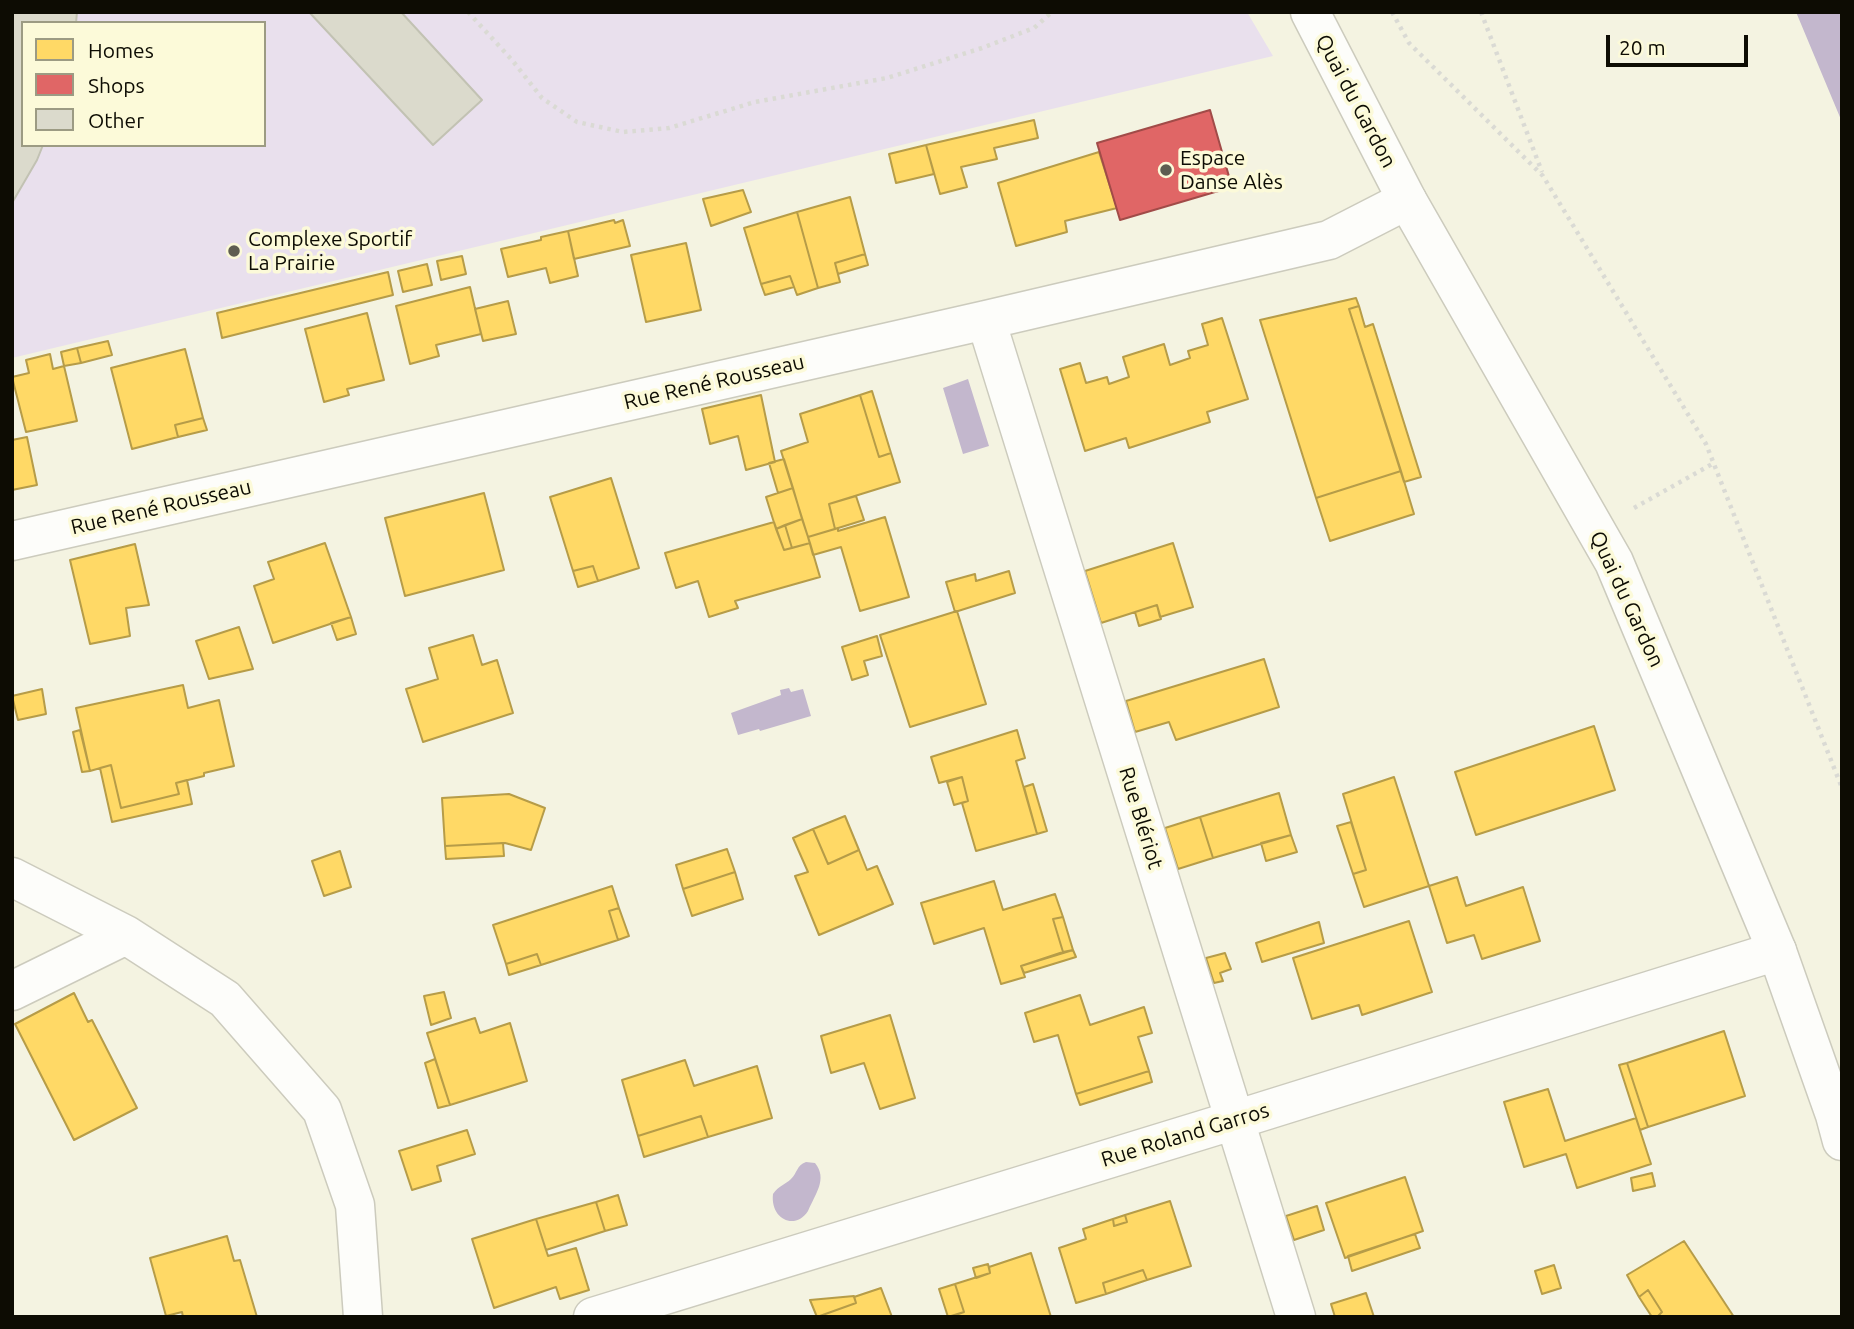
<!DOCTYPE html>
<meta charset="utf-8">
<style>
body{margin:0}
#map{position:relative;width:1854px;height:1329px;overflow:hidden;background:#f4f3e1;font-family:Ubuntu,sans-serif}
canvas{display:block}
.frame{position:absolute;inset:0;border:14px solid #0d0c03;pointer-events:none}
.legend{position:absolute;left:21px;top:21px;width:245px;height:126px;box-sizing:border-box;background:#fcfad9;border:2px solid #9c9b83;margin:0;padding:9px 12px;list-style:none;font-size:21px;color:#0d0c03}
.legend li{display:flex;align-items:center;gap:14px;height:35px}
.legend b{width:35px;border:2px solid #9c9b83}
.scale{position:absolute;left:1606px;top:35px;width:142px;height:32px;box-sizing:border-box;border:4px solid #0d0c03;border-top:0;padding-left:9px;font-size:21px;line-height:24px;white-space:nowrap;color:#0d0c03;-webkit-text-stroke:5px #fcfad9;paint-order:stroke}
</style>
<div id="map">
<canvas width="1854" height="1329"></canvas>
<div class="frame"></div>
<ul class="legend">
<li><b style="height:19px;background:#ffd966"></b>Homes</li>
<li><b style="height:19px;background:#e06666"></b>Shops</li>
<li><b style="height:19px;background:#dbdacc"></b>Other</li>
</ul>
<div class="scale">20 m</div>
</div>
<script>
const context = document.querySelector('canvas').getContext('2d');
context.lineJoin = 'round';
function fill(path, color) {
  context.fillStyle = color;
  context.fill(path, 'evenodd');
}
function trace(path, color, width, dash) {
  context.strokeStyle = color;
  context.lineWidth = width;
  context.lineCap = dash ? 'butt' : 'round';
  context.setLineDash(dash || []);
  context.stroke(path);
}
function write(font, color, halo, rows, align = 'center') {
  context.font = font + ' Ubuntu,sans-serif';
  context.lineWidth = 7;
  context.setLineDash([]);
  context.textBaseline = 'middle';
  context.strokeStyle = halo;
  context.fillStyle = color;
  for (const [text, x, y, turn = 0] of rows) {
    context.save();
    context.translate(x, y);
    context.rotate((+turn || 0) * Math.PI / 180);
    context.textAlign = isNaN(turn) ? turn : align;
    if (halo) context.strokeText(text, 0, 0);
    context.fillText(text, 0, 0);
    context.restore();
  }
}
fill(new Path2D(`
 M12,12H1247L1273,56L12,358ZM23,23H264V145H23Z`), '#e9e0ed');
fill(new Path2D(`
 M1796,12H1842V122Z
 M968,379L989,446L963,454L943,388Z
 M789,688L791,692L803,689L811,716L760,731L759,729L738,735L731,713L781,695L780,690Z
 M806,1162L815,1163C828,1179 815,1194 808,1211C795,1231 770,1219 773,1194C779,1185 785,1185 791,1179C798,1172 796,1166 806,1162Z`), '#c3b7cd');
const homes = new Path2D(`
 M1034,120L1038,138L994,148L997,159L961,167L967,187L940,194L926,145Z
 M926,145L934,174L896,183L889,154Z
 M1099,152L1117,208L1065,221L1067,232L1016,246L998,183Z
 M743,190L751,212L711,226L703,199Z
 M850,197L865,254L835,263L840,282L818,288L797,212Z
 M797,212L818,288L797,295L790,276L761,284L744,228Z
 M614,220L615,223L623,220L630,246L574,259L568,231Z
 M568,231L578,276L550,283L546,268L508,277L501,249L541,240V237Z
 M686,243L701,310L646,322L631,255Z
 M865,254L868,265L838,274L835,263Z
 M462,256L466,274L441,280L437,261Z
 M427,264L432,285L403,292L398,271Z
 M388,272L393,295L222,338L217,313Z
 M790,276L794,287L765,295L761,284Z
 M470,287L481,334L436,345L439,356L410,364L396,306Z
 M1356,298L1359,306L1349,309L1401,471L1316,498L1260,320Z
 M508,301L516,334L483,341L475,309Z
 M1359,306L1365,327L1373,324L1421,477L1404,482L1349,309Z
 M367,313L384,380L347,389L349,395L324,402L305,329Z
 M1222,318L1248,399L1207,412L1210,422L1129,448L1126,438L1085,451L1060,369L1080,363L1086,383L1107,377L1109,384L1129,377L1123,357L1164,344L1170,365L1190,358L1188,351L1208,345L1202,324Z
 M108,341L112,355L81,363L77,348Z
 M77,348L81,363L64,366L61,352Z
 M185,349L203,418L175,425L178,437L132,449L111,368Z
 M50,354L53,369L64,366L77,421L26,432L12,377L29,373L26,360Z
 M872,391L891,453L879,457L860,395Z
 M761,395L775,462L746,470L738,436L710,444L702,409Z
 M860,395L879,457L891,453L900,482L829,504L835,529L808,537L781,451L808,442L800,414Z
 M203,418L207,430L178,437L175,425Z
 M27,437L37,485L12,490V440Z
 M784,459L793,488L778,493L769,463Z
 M1401,471L1414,514L1330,541L1316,498Z
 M611,478L639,568L598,581L593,566L573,571L550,497Z
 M793,488L802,519L776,529L766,497Z
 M484,493L504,570L405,596L385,518Z
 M856,496L864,520L835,529L829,504Z
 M885,517L909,597L860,611L841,547L813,555L808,537L838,528V531Z
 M802,519L810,543L792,548L785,525Z
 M774,522L784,550L810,543L820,577L735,601L738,608L709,617L698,581L676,588L665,553Z
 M785,525L792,548L784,550L776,529Z
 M325,543L351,617L273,643L254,586L274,579L268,562Z
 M1173,543L1193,607L1160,617L1157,605L1101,623L1085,571Z
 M135,544L149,605L126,608L130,636L90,644L70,560Z
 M593,566L598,581L578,587L573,571Z
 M1009,571L1015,593L955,612L946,582L975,574L976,581Z
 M1157,605L1161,619L1139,626L1135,612Z
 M957,611L986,704L910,727L880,635Z
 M351,617L356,634L337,640L331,623Z
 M239,627L253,669L209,679L196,641Z
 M473,635L482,665L497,660L513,713L423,742L406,689L438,679L429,648Z
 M877,636L882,656L864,661L868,675L852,680L842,647Z
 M1264,659L1279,707L1176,740L1169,722L1135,732L1126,701Z
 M183,685L188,708L219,700L234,766L204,773V776L176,783L179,794L121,808L111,765L90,771L76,708Z
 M42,689L46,714L18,720L12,696Z
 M1594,726L1615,790L1476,835L1455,772Z
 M80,730L90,771L82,772L73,732Z
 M1017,730L1025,758L1016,761L1037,834L976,851L962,803L968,801L962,777L939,783L931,757Z
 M111,765L121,808L179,794L176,783L187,780L192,804L112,822L100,768Z
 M962,777L968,801L954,805L947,782Z
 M1394,777L1429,886L1364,907L1353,874L1366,870L1343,794Z
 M1033,784L1047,831L1037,834L1024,787Z
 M1279,793L1291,835L1213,858L1200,817Z
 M509,794L545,808L531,850L505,843L445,846L442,798Z
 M845,816L859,850L828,864L813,829Z
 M1200,817L1213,858L1178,869L1165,828Z
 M1351,822L1366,870L1353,874L1337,826Z
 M813,829L828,864L859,850L867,870L877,866L893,904L819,935L795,876L808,872L793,838Z
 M1291,835L1297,852L1266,861L1261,843Z
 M503,843L504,856L446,859L445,846Z
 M727,849L735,872L683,889L676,865Z
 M340,851L351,887L324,896L312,861Z
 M735,872L743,899L692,916L683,889Z
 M1457,877L1466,906L1523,887L1540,941L1482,959L1474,935L1447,943L1429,886Z
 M994,881L1003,910L1055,894L1063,917L1053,919L1063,952L1021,966L1025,977L1001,984L984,928L934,944L921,903Z
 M612,886L619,908L609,911L618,940L541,965L537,954L506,964L493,925Z
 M619,908L629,936L618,940L609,911Z
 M1063,917L1073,950L1063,952L1053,919Z
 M1409,921L1432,992L1362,1015L1359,1005L1312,1019L1293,958Z
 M1319,922L1324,943L1262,962L1256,943Z
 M1073,950L1076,957L1024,973L1021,966Z
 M1225,953L1231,969L1220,973L1223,981L1214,983L1206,958Z
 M537,954L541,965L509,975L506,964Z
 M444,992L451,1018L431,1025L424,996Z
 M74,993L88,1022L92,1020L137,1108L74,1140L15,1024Z
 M1080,995L1090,1025L1144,1007L1152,1033L1138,1037L1149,1071L1076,1094L1058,1035L1034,1042L1025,1013Z
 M890,1015L915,1098L880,1109L864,1063L831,1073L821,1036Z
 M475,1018L480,1033L510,1023L527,1081L450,1105L427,1033Z
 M1724,1031L1745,1096L1648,1127L1627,1063Z
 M435,1059L450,1105L438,1108L425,1063Z
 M685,1060L694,1086L757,1066L772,1118L708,1137L701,1116L638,1136L622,1080Z
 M1627,1063L1648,1127L1640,1130L1619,1065Z
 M1149,1071L1152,1082L1080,1105L1076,1094Z
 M1548,1089L1565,1141L1636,1118L1651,1164L1577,1188L1566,1154L1524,1167L1504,1102Z
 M701,1116L708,1137L644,1157L638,1136Z
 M467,1130L475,1154L437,1166L441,1181L412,1190L399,1151Z
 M1652,1173L1655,1186L1633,1191L1631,1178Z
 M1405,1177L1423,1231L1345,1258L1326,1203Z
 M618,1195L627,1225L605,1231L596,1202Z
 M1170,1201L1191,1266L1147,1280L1143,1270L1103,1283L1106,1294L1076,1303L1059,1248L1086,1239L1083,1229L1113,1219L1114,1226L1127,1222L1125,1215Z
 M596,1202L605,1231L546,1250L536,1219Z
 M1317,1206L1324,1230L1294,1240L1286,1216Z
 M1125,1215L1127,1222L1114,1226L1113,1219Z
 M536,1219L548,1256L576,1248L589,1290L560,1299L556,1287L494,1308L472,1239Z
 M1415,1234L1420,1248L1352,1271L1348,1256Z
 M227,1236L234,1261L240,1260L257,1317H183L182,1312L166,1316L150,1258Z
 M1684,1241L1734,1317H1657L1662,1312L1648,1290L1639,1297L1627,1275Z
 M1031,1253L1051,1317H950L964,1312L955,1284L990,1273L989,1267Z
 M988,1264L990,1273L976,1278L973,1268Z
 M1554,1265L1561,1288L1542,1294L1535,1271Z
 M1143,1270L1147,1280L1106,1294L1103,1283Z
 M955,1284L964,1312L948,1317L939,1289Z
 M881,1288L892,1317H817L856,1303L854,1297Z
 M1648,1290L1662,1312L1657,1317H1652L1639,1297Z
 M1366,1293L1374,1317H1335L1331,1304Z
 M854,1296L856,1303L817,1317L810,1300Z`);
fill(homes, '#ffd966');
trace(homes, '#b69c48', 2);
const shops = new Path2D(`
 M1210,110L1232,187L1120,220L1097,143Z`);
fill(shops, '#e06666');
trace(shops, '#a14b48', 2);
const building = new Path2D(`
 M12,12H77L76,23H23V145H43L37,160L12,203Z
 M309,12H401L482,100L433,145Z`);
fill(building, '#dbdacc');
trace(building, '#c2c2b3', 2);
const street = new Path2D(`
 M986,320L1296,1317
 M12,541L986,320L1329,240L1407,200
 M12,877L126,935L225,999L322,1110L355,1205L363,1317
 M12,991L126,935
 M593,1317L1235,1120L1777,951`);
const secondary = new Path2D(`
 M1310,12L1407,200L1614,562L1777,951L1835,1115L1842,1141`);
trace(street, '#cccbbd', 41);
trace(secondary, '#cccbbd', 41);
trace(new Path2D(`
 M468,12L512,60L542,98L577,122L623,132L669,128L755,102L887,78L982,48L1034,28L1052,12
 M1392,12L1409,43L1543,176L1706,444L1842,788
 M1481,12L1542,172
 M1634,508L1714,463`), '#dadad4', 4.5, [3.5, 5]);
trace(street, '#fdfdfa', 38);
trace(secondary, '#fdfdfa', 38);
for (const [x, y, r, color] of [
 [1166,170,7,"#5e5d51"],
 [234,251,7,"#5e5d51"]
]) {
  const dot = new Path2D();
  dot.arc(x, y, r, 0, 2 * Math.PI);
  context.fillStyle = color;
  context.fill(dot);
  trace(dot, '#fcfad9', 2.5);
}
write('21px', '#0d0c03', '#fcfad9', [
 ["Quai du Gardon",1356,101,62],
 ["Rue René Rousseau",714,382,-13],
 ["Rue René Rousseau",161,507,-13],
 ["Quai du Gardon",1627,599,65],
 ["Rue Blériot",1141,818,73],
 ["Rue Roland Garros",1185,1135,-17]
]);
write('21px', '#0d0c03', '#fcfad9', [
 ["Espace",1180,158],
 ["Danse Alès",1180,182],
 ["Complexe Sportif",248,239],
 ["La Prairie",248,263]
], 'left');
</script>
